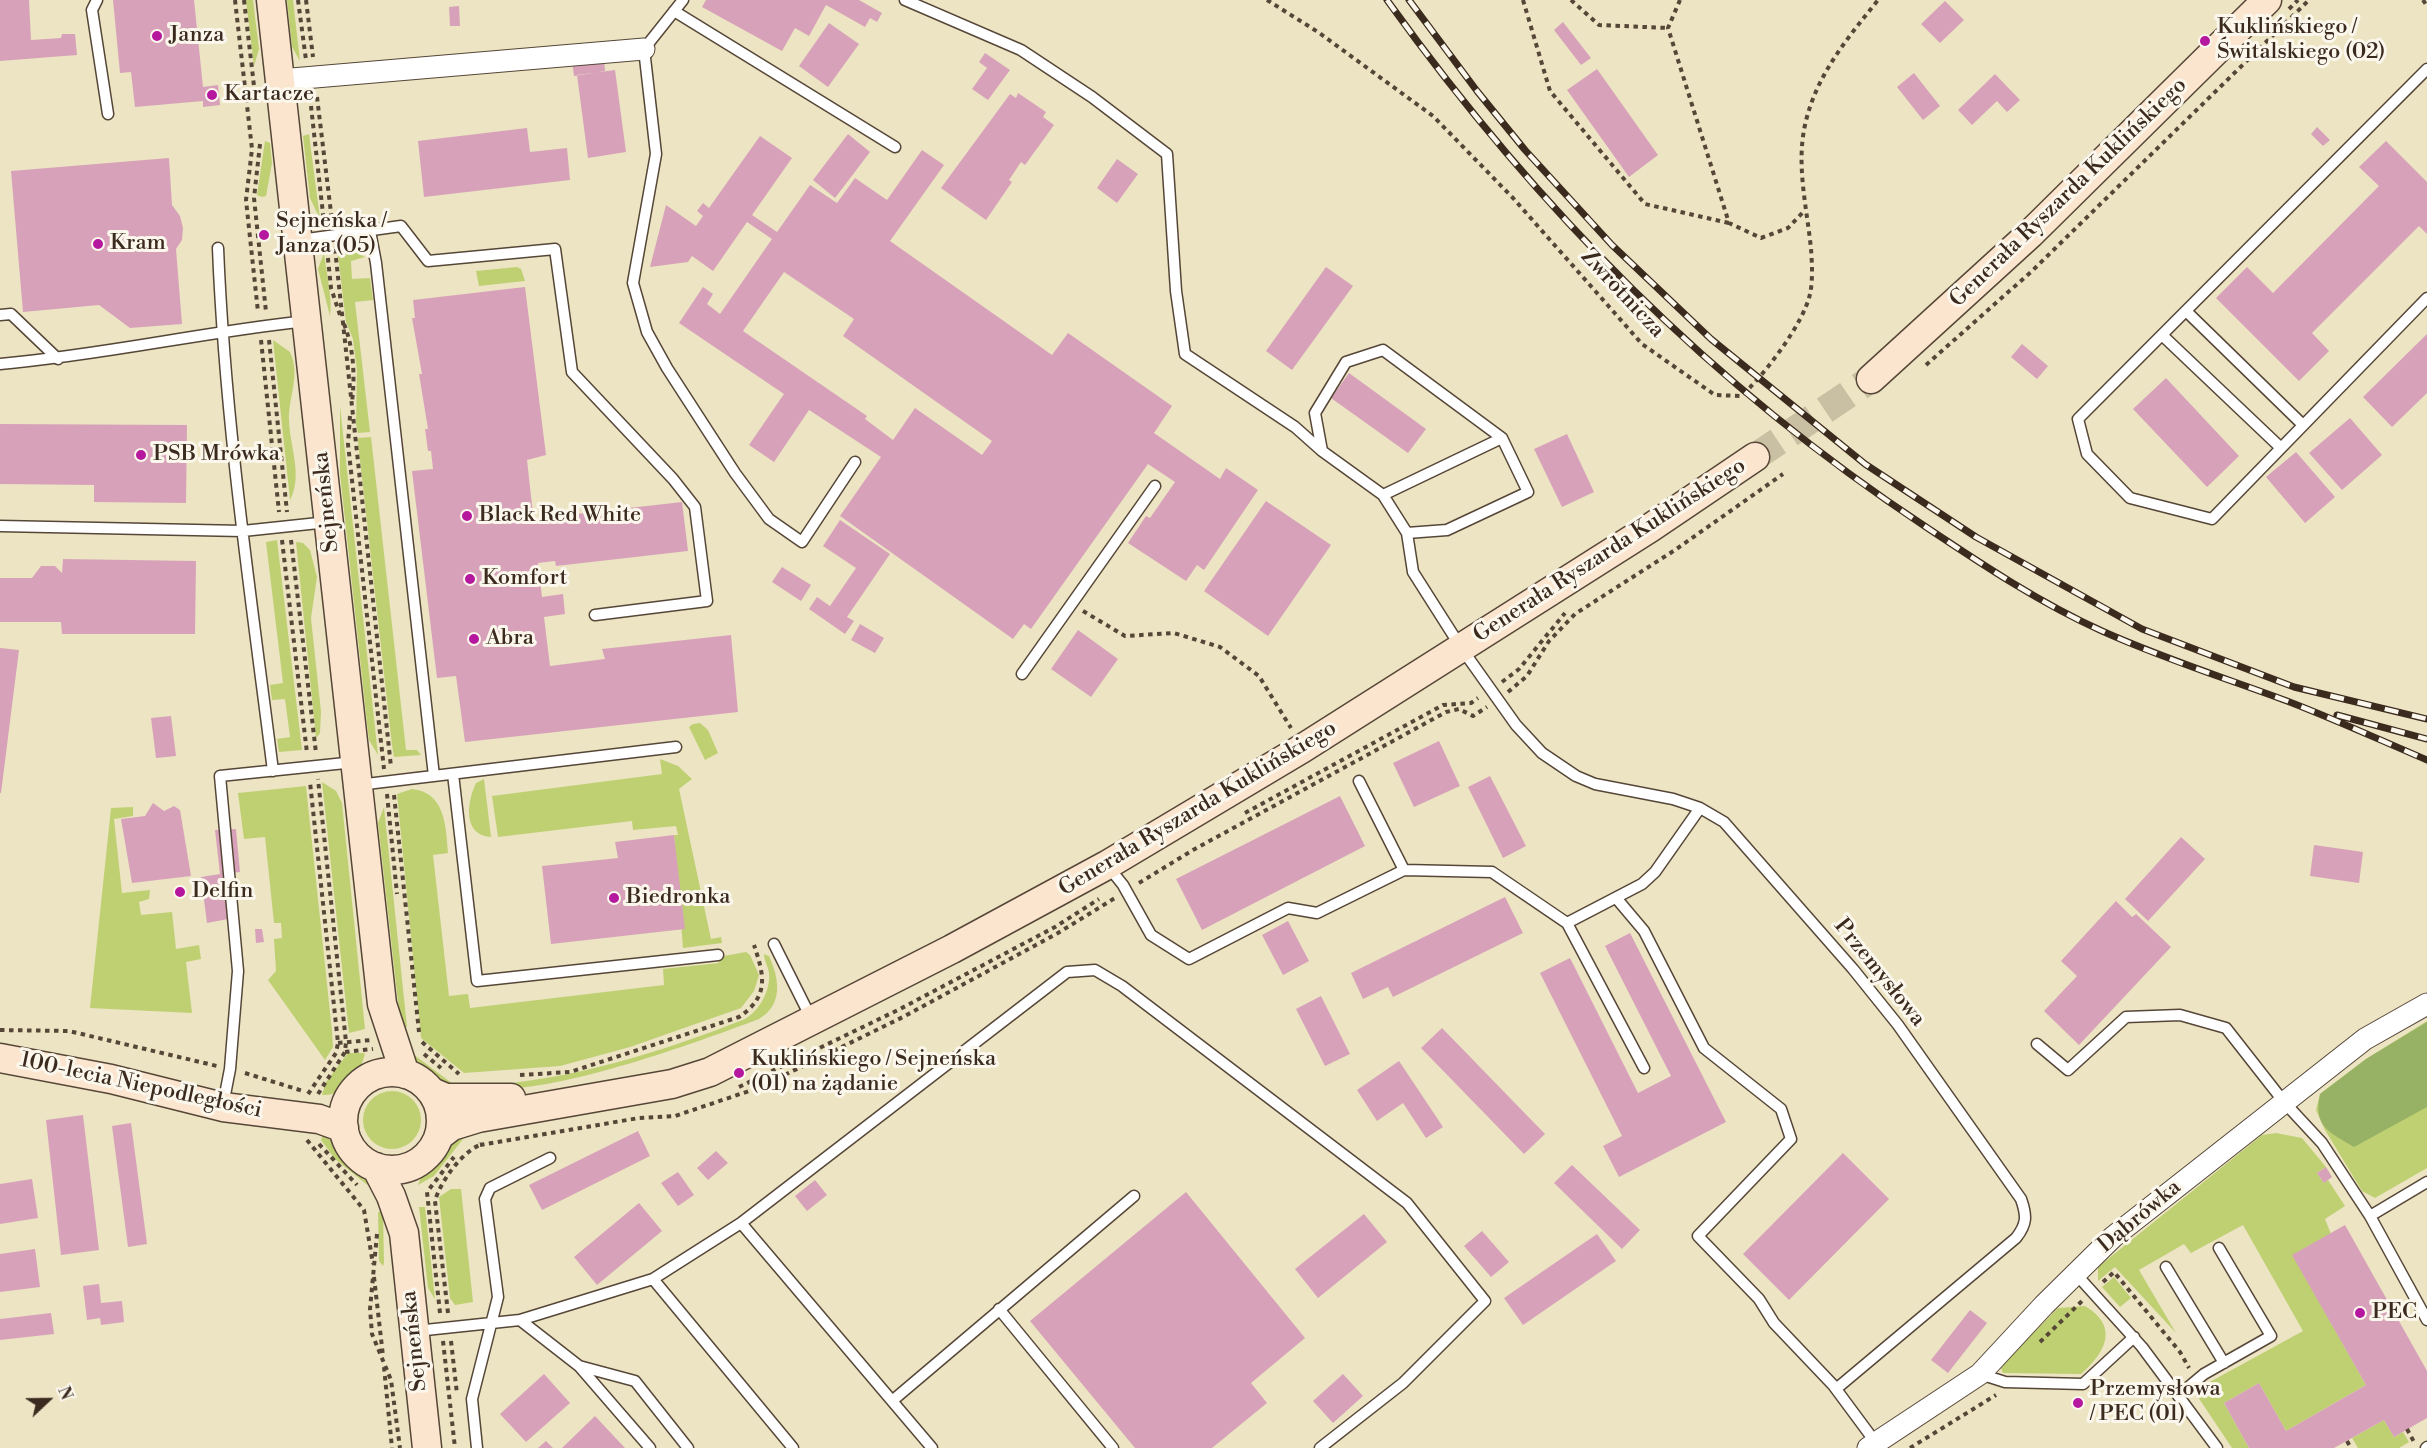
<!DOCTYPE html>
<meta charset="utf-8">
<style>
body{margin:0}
#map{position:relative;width:2427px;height:1448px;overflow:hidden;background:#ece4c3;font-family:"Libre Bodoni",serif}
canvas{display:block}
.north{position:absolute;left:18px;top:1370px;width:60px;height:60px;-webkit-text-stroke:4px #fbf7ec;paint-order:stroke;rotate:68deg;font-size:16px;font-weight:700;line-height:24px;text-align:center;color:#3b2a1e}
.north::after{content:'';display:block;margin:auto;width:21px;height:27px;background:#3b2a1e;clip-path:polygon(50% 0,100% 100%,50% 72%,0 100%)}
</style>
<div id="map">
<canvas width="2427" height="1448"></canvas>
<div class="north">N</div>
</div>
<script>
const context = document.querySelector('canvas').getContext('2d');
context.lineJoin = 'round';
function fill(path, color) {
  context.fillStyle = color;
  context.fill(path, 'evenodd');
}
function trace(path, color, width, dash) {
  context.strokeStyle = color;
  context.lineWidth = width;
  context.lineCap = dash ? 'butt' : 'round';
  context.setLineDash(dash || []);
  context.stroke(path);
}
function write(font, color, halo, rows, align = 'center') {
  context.font = font + ' "Libre Bodoni",serif';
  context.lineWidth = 6;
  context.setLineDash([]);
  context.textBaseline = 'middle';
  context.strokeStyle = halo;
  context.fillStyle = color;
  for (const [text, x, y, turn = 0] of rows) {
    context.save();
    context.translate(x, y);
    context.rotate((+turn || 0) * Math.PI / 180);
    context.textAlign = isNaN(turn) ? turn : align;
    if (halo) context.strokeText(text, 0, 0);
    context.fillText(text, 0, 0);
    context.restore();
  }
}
fill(new Path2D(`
 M246,0H253L259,49L254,66Z
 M287,0H293L300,61L292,47Z
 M309,134L320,219L310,198L303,136Z
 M265,141L270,143L272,163L266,196L262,197L257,195Z
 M348,248L365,257L351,261L352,279L370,278L373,300L355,302L370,432L358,433L356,424L357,371L353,339L346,322L338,256L341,249Z
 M324,253C326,270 333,300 330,316L318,269Z
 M517,267L521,269L525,281L479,286L476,271Z
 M273,340L290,352C301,376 288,397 289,421C290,447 303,476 290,500Z
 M340,406L378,755L369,740L367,723L340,473Z
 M371,437L406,750H417L421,755L394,757L392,745L358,442V438Z
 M277,540L302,750L279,752L277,739L290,737L285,699L272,700L270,685L283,683L266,542Z
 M296,542L303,543L310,550L317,577L311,618L321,712L320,733L316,738Z
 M700,723L708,730L718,753L705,760L689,727L693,724Z
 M660,759L678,766L692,779L679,789L711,939L721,937L722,943L683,948L674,835H678L676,826L633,830L632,821L498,837L492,796L662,774Z
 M484,779L491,837C462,835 467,802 476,783Z
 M322,782L336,791L342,803L365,1029L349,1033Z
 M306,786L332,1031L333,1047L325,1060L268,980L276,971L274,939L282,938L281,923H274L265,837L244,839L238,793Z
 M412,789C445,792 446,826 448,853L433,855L449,996L468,994L470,1008L664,985L663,969L719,963L718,957L746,952L750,955L759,975L754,991L741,1008L630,1047L560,1066L464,1073L421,1038L397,794Z
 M133,807V816L114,819L122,893L150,890L149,899L139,902L141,915L172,912L176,949L199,945L201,959L186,962L192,1013L90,1008L111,808Z
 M384,807L407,1027L401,1029L378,823Z
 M764,954L769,956C779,978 784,1004 759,1019C701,1041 535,1102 479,1086C571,1080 659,1053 745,1019C759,1011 771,990 769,973C768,966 764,960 764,954Z
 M2427,1021V1168L2375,1198L2362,1191L2325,1130L2316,1110L2320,1094L2366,1059Z
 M405,1048L457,1087C430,1081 418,1074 405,1048Z
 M348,1053H365C361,1073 344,1097 322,1095L326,1082Z
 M363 1120a29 29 0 1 1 58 0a29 29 0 1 1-58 0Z
 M464,1132L463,1139L434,1176L418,1185C426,1161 442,1144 464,1132Z
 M2276,1133L2302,1138L2326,1167L2317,1173L2324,1183L2328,1180L2345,1206L2325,1219L2331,1234L2293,1255L2366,1385L2286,1431L2259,1383L2224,1403L2249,1448H2232L2196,1394L2208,1383L2303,1331L2243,1225L2191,1253L2184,1244L2139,1270L2176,1333L2115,1267L2098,1281V1267L2262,1135Z
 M323,1135L339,1146L371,1176L375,1191L335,1159L321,1140Z
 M451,1189H461L473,1302L455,1305L450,1298L439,1197Z
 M419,1207H425L435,1299L428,1288Z
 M383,1211L384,1263L383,1266L379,1261L378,1212Z
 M2114,1277L2131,1298L2120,1307L2102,1287Z
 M2085,1306C2120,1327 2105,1353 2081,1374L2003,1373L2000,1366L2058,1308Z
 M2384,1420L2394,1437L2403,1432L2409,1442L2399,1448H2358L2352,1438Z`), '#bfd073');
fill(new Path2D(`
 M2427,1022V1107L2354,1147C2329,1132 2313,1127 2320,1094L2366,1059Z`), '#97b265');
fill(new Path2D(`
 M0,0H29L31,40L61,38L62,34H75L77,55L0,61Z
 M113,0H194L203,87L218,85L220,105L203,107V101L135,107L131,72L120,73Z
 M706,0H859L882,13L877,22L870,18L865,27L826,5L809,36L795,28L782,51L702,7Z
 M1945,1L1964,20L1940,43L1921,24Z
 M459,6L460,26H450L449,7Z
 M1563,22L1591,58L1581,65L1554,30Z
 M829,23L859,44L828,87L799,66Z
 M985,53L1010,70L988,100L972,89L987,68L979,62Z
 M604,60L605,71L574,76L572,61Z
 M1597,69L1658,155L1629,177L1567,90Z
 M615,70L626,152L588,158L577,75Z
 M1914,73L1940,106L1923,120L1897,87Z
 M1995,74L2020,100L2007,112L1997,101L1972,125L1958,110Z
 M1018,93L1046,112L1043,117L1054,125L1025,165L1021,162L1009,180L1012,182L986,220L941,188L1010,94L1016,98Z
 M2317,127L2330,140L2323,146L2311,134Z
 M527,128L530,152L567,148L570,180L424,197L418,141Z
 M848,134L870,152L835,198L813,180Z
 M760,136L792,158L752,215L777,232L810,185L837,203L855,178L887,200L922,150L944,165L890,241L1052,355L1068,333L1172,406L1154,433L1220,479L1226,468L1258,490L1204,570L1197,565L1186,581L1128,543L1146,516L1150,518L1175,482L1148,464L1031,629L1024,624L1013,639L840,516L881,457L809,410L774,462L749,445L784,394L679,323L703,287L713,294L707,304L720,314L772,239L747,222L713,271L692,256L688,262L650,267L666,205L696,226L703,216L697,211L703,203L709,208ZM784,272L854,319L843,336L992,441L982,455L915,408L893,440L865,419L867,416L743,331Z
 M2386,141L2427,182V234L2419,226L2312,333L2329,351L2299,381L2216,298L2247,267L2273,293L2379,186L2359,167Z
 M169,158L172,205L180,216L183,228L182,240L176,249L182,324L130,328L99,305L23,312L11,171Z
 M1117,159L1138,174L1117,203L1097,188Z
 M1326,267L1353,286L1292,370L1266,351Z
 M525,287L546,455L527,460L534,523L551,522L550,517L682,502L688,551L556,566L555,561L538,563L542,597L563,594L565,614L544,617L550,666L605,659L602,649L731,635L738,712L465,742L456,676L437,678L412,471L433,469L431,451H428L425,429H428L419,374H422L412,318H415L413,300Z
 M2427,334V393L2392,427L2363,397Z
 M2022,344L2048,366L2037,379L2011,357Z
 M1349,373L1426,429L1408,453L1331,398Z
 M2166,378L2239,456L2207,487L2133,409Z
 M2350,418L2382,455L2342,490L2309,453Z
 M0,424L187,425L186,503L94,502V485L0,484Z
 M1567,434L1594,492L1562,507L1534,449Z
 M2296,452L2335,497L2305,523L2266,477Z
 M1266,501L1331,545L1268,636L1204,591Z
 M840,520L890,554L847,617L854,621L845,634L809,609L817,597L830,606L856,568L823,546Z
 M63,559L196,561L195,634H62L61,622H0V578H32L41,566H55L62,573Z
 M782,567L811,585L801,601L772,582Z
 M860,624L884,638L875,653L851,640Z
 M1078,630L1118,659L1091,697L1051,669Z
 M0,648L19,650L1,793H0Z
 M171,716L176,756L156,758L151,718Z
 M1439,741L1460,786L1414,807L1393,763Z
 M1490,776L1526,846L1503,858L1468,787Z
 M1340,796L1365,846L1202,930L1176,879Z
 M153,803L164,811L174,806L180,810L191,876L132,883L121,819L145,816Z
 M236,829L240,872L223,874L228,919L207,923L201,877L220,874L215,830Z
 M674,835L685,929L551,944L542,866L618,858L615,842Z
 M2181,837L2205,859L2148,921L2125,899Z
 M2314,845L2363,852L2359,883L2310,876Z
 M1505,897L1523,933L1393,997L1388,987L1363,999L1351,973Z
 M2116,901L2132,917L2136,914L2171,947L2079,1045L2044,1011L2077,976L2061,961Z
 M1288,921L1309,961L1283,975L1262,935Z
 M255,929H262L264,942L256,943Z
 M1630,933L1726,1122L1619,1177L1603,1146L1622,1136L1540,973L1570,958L1638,1093L1671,1076L1605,946Z
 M1321,996L1350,1054L1325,1066L1296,1009Z
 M1442,1028L1545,1134L1524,1154L1421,1048Z
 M1399,1061L1443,1127L1426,1138L1403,1103L1377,1121L1357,1090Z
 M83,1115L99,1250L61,1255L46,1120Z
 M131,1123L147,1244L128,1247L112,1126Z
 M638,1131L650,1156L542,1210L529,1185Z
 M716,1151L728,1163L708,1180L697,1168Z
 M1843,1153L1889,1199L1789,1300L1743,1254Z
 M1572,1165L1640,1230L1622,1249L1554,1183Z
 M2326,1167L2332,1177L2324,1183L2317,1173Z
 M678,1172L694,1195L678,1206L661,1183Z
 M32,1179L38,1218L0,1224V1184Z
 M815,1180L827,1195L807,1211L795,1196Z
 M1186,1192L1305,1338L1251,1383L1267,1403L1212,1448H1135L1030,1321Z
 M639,1203L662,1231L597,1285L574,1257Z
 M1364,1214L1387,1242L1318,1298L1295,1269Z
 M2345,1225L2427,1371V1418L2394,1437L2384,1420L2334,1448H2249L2224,1403L2259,1383L2286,1431L2366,1385L2292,1255Z
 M1482,1231L1509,1262L1491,1277L1464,1246Z
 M1597,1234L1616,1261L1523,1325L1504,1298Z
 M35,1249L40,1287L0,1292V1254Z
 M99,1284L101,1303L122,1301L124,1322L101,1325L100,1318L87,1320L83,1286Z
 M1970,1310L1987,1323L1948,1373L1931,1360Z
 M51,1313L54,1334L0,1340V1319Z
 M544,1374L570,1403L526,1442L500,1414Z
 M1343,1374L1363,1396L1333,1423L1313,1401Z
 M595,1416L625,1448H562Z
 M546,1441L553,1448H538Z`), '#d7a2b9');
trace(new Path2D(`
 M1755,457L1871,379`), '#c9bfa2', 28, [28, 14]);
const lane = new Path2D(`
 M97,0L92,10L108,114
 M683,0L644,49L656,154L633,283L647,332L667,368L735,473L769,519L802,542L855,462
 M905,0L1021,50L1092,97L1167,154L1176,291L1185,354L1295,427L1322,451
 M674,11L895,147
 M2427,69L2078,419L2087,454L2130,498L2212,519L2427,298
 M370,231L376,263L434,776
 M300,240L401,226L428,261L555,249L572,372L673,479L695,507L707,601L595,615
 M218,248C225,423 251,597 273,771
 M2186,311L2303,425
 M0,315L11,314L58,359
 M2162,335L2281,448
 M0,364C103,355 203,332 306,321
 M1383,495L1407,533L1447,530L1528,492L1502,438L1383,350L1346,362L1315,413L1322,451L1383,495L1502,438
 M0,526L243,531L328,522
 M1407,533L1413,572L1462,649L1516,725L1542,753L1576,776L1595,784L1673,799L1700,808L1724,822L1853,969L1898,1025L2021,1199C2027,1216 2027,1224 2016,1238L1836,1389
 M1022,674L1155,486
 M453,774L477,981L718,955
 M1359,781L1404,870
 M358,785L676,747
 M1107,865L1123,885L1151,935L1189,959L1288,908L1317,913L1404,870L1492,872L1567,923L1642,884L1655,872L1700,808
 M1617,899L1644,931L1704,1048L1781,1109L1791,1139L1698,1236L1759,1299L1774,1323L1833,1385L1876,1443
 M1567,923L1644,1068
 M774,944L811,1018
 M2037,1044L2068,1070L2126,1017L2180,1015L2226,1028L2284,1102L2322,1143L2370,1216L2427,1320
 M223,1105L230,1069L238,971L220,776L355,762
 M2370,1216L2427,1182
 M741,1223L932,1448
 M2166,1267L2224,1363
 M2075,1273L2142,1347L2217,1448
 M653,1279L793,1448
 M999,1309L1113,1448
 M520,1320L579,1366L650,1448
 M416,1331L520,1320L653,1279L741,1223L1067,972L1095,970L1122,986L1407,1203L1485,1301L1403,1383L1320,1448
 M579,1366L635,1381L688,1448
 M1980,1374L2005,1382L2083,1384L2134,1337
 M2179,1395L2204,1374L2271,1336L2219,1248
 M892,1401L1134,1196
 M477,1448L472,1399L498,1297L485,1199L490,1188L550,1158
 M2426,1448L2427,1447`);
const street = new Path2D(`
 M280,80L644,49
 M1868,1448L1980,1374L2044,1305L2113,1237L2365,1039L2427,1004`);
const secondary = new Path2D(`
 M271,0L382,1004L405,1074
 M1871,379L2030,234L2267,0
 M0,1058L111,1079L223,1107L319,1119L344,1128
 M343 1121a49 49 0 1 1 98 0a49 49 0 1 1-98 0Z
 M432,1092L446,1098H511
 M439,1136L452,1126L478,1118L672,1084L710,1072L952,949L1107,865L1303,748L1650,528L1755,457
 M376,1167L391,1196L404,1233L427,1448`);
trace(lane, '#564637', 13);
trace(street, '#564637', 23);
trace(secondary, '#564637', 31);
trace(new Path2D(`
 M235,0L252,149L246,200L258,312
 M244,0L254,86
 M298,0L306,60
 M306,0L313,57
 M1267,0L1318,32L1433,116L1513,198L1642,344L1715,395L1741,396C1763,377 1804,323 1810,294C1813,281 1812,262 1811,249C1807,208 1796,166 1805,125C1816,75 1847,39 1878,0
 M1523,0L1550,91L1645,204L1729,223
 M1571,0L1599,25L1668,28
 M1680,0L1668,28L1729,223L1761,238L1788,228L1805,210
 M2423,0L2427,6
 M2289,9L2298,0
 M310,97L324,223
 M317,97L332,221
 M260,144L254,198L266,312
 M327,249L331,288L340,315
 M335,249L391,767
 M344,324C354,349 355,376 352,402
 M261,340L279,512
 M269,340L287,512
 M1926,365L2032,271L2309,0
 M350,416L348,444L384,769
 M282,540L307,753
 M291,540L316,753
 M1083,611L1125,636L1174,633L1220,647L1259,676L1291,728
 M1502,682L1519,669L1565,613
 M1508,692L1527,676L1549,641L1575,614L1675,550L1783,474
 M387,794L397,894
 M394,795L419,1032
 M1245,813L1443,705L1471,703L1478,698
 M1139,883L1193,850L1446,712L1459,709L1473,716L1487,707
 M0,1030L69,1031L217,1066
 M422,1042L459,1074
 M338,1043L371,1040
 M345,1052L373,1049
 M424,1054L441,1068
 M245,1073L303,1091
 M520,1075L570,1072L739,1017C770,996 764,975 754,945
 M739,1087L900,1009L1055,927L1099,899
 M308,1094L336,1053L338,1043L310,782
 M318,1094L345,1052L346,1042L318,779
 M307,1140L364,1210L373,1264
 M319,1144L357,1185
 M480,1145L639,1118L675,1116L758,1088L903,1017L1058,933L1115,898
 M377,1234L370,1309L372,1334L391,1380L400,1448
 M374,1277L383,1356
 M2103,1282L2114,1272L2180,1352L2189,1368
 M440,1313L427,1192L454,1157
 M448,1313L435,1201C440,1182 462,1152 480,1145V1142
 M443,1341L455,1448
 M451,1341L457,1394
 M2040,1342L2082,1301
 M384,1367L392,1448
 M2407,1429L2414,1442
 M2347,1441L2351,1448
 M1910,1448L1996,1395`), '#564637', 4, [4.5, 4.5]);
trace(lane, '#fff', 10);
trace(street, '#fff', 21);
trace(secondary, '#fce5cf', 28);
const rail = new Path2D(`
 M1387,0C1537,209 1711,385 1926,527C1983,565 2040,603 2102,631C2162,658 2225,678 2287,701C2334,719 2380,740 2427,760
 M1409,0L1477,91L1525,150L1612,245L1711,339L1865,464L1976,537L2142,629L2294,687L2427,719
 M2337,715L2427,739`);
trace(rail, '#3b2a1e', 7);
trace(rail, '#fbf7ec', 4.5, [14]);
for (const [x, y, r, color] of [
 [157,36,6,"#b5179e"],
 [2205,41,6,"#b5179e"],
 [212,95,6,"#b5179e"],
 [264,235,6,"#b5179e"],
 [98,244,6,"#b5179e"],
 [141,455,6,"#b5179e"],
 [467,516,6,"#b5179e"],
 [470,579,6,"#b5179e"],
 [474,639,6,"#b5179e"],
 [180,892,6,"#b5179e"],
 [614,898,6,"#b5179e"],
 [739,1073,6,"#b5179e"],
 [2360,1313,6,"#b5179e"],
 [2078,1403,6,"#b5179e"]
]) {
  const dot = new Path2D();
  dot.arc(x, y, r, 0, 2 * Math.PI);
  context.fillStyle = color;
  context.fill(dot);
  trace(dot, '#fbf7ec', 2);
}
write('22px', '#3b2a1e', '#fbf7ec', [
 ["Kuklińskiego /",2217,28],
 ["Świtalskiego (02)",2217,53],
 ["Janza",169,36],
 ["Kartacze",224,95],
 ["Sejneńska /",276,222],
 ["Janza (05)",276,247],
 ["Kram",110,244],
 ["PSB Mrówka",153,455],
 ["Black Red White",479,516],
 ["Komfort",482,579],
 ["Abra",486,639],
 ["Delfin",192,892],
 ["Biedronka",626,898],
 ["Kuklińskiego / Sejneńska",751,1060],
 ["(01) na żądanie",751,1085],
 ["PEC",2372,1313],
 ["Przemysłowa",2090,1390],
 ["/ PEC (01)",2090,1415]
], 'left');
write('22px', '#3b2a1e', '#fbf7ec', [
 ["Generała Ryszarda Kuklińskiego",2069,193,-44],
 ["Zwrotnicza",1622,294,47],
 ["Sejneńska",327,502,-96],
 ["Generała Ryszarda Kuklińskiego",1610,551,-33],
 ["Generała Ryszarda Kuklińskiego",1198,809,-31],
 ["Przemysłowa",1879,973,51],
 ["100-lecia Niepodległości",141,1086,12],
 ["Dąbrówka",2140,1217,-40],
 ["Sejneńska",415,1341,-96]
]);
</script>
